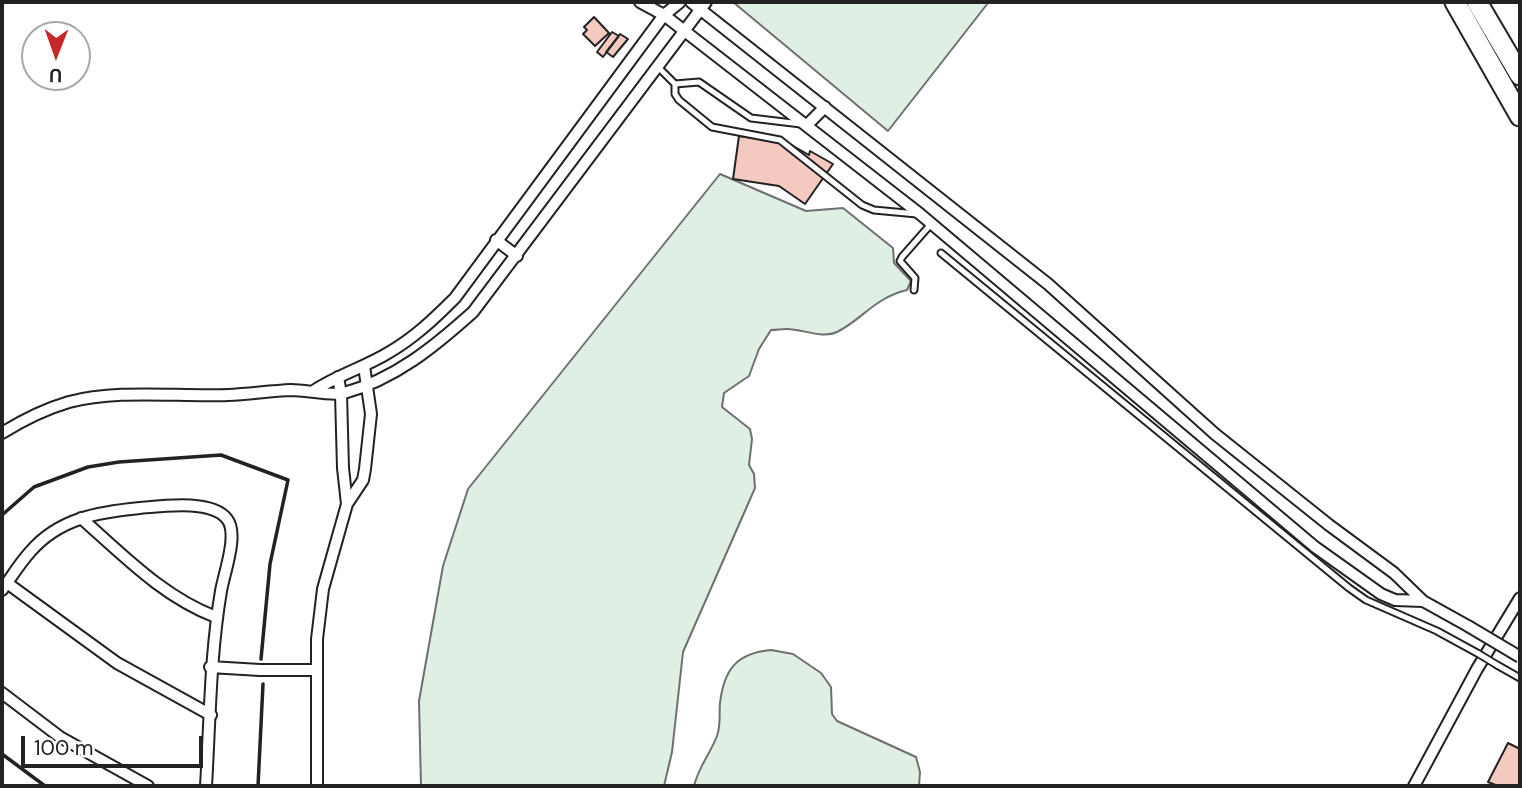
<!DOCTYPE html>
<style>
body{margin:0}
#map{position:relative;width:1522px;height:788px;overflow:hidden;background:#fff;font-family:"DM Sans",sans-serif}
canvas{display:block}
.frame{position:absolute;inset:0;border:4px solid #222;pointer-events:none}
.north{position:absolute;left:21px;top:21px;width:70px;height:70px;box-sizing:border-box;background:#fff;border:2px solid #a7a7a7;border-radius:50%;rotate:181deg;font-size:19px;font-weight:700;line-height:28px;text-align:center;color:#222}
.north::after{content:'';display:block;margin:auto;width:24px;height:32px;background:#c62828;clip-path:polygon(50% 0,100% 100%,50% 72%,0 100%)}
.scale{position:absolute;left:21px;top:736px;width:182px;height:32px;box-sizing:border-box;border:4px solid #222;border-top:0;padding-left:9px;font-size:21px;line-height:24px;white-space:nowrap;color:#222;-webkit-text-stroke:5px #fff;paint-order:stroke}
</style>
<div id="map">
<canvas width="1522" height="788"></canvas>
<div class="frame"></div>
<div class="north">U</div>
<div class="scale">100 m</div>
</div>
<script>
const context = document.querySelector('canvas').getContext('2d');
context.lineJoin = 'round';
function fill(path, color) {
  context.fillStyle = color;
  context.fill(path, 'evenodd');
}
function trace(path, color, width, dash) {
  context.strokeStyle = color;
  context.lineWidth = width;
  context.lineCap = dash ? 'butt' : 'round';
  context.setLineDash(dash || []);
  context.stroke(path);
}
const green = new Path2D(`
 M733,2H987L988,3L888,131Z
 M720,174L806,211L843,208L893,248L894,263L911,281L907,290C874,298 863,319 837,332C823,339 802,329 787,329C782,329 776,330 771,330L759,349L749,376L724,393L722,407L750,429L752,439L749,465L754,474L755,488L683,652L672,752L664,786H421L419,701L443,566L468,489Z
 M771,650L793,654L821,673L831,687L832,714L837,721L916,757L920,772L919,786H694C698,768 710,754 717,736C721,725 719,714 720,703C724,669 737,653 771,650Z`);
fill(green, '#e0efe3');
trace(green, '#6f6f6f', 2);
const building = new Path2D(`
 M594,17L609,33L595,46L583,34L587,30L584,27Z
 M612,32L619,36L603,57L597,52Z
 M620,34L628,39L613,57L606,52Z
 M739,136L788,143L809,155L810,151L833,164L805,204L779,186L733,179Z
 M1508,743L1520,749V786H1498L1488,782Z`);
fill(building, '#f3c9c0');
trace(building, '#222', 2);
const lane = new Path2D(`
 M658,67L675,84V94L679,100L712,127L780,140L862,205L874,210L917,214
 M675,84L699,82L751,118L801,124
 M941,253L1349,588L1366,600L1437,631L1479,654
 M914,290L915,278L900,261L902,257L931,224
 M1497,665L1520,678`);
const street = new Path2D(`
 M640,2L664,15L920,214L1315,547L1381,594L1395,600L1423,601
 M691,2L1048,284L1215,434L1329,525L1394,573L1423,601L1468,626
 M807,125L825,107
 M496,240L517,256
 M338,377L341,394L343,468L347,504
 M315,390C338,375 365,367 388,353C414,338 434,319 455,298L664,15L680,2
 M2,433C23,420 45,409 69,402C118,389 177,397 228,395C249,394 270,391 291,390C306,390 332,396 344,393C395,379 434,347 473,312L706,2
 M81,518C123,555 163,597 216,617
 M7,583L117,663L211,715
 M2,590C11,578 19,564 30,552C59,518 99,512 140,508C162,506 212,499 227,519C239,534 224,573 221,591C210,656 210,721 206,786
 M210,667L260,670H315
 M2,693L60,737L148,786
 M317,786V639L323,589L347,504L363,480L365,469L371,414L364,366
 M1414,786L1477,669L1520,598`);
const highway = new Path2D(`
 M1455,2L1520,116
 M1477,2L1520,75`);
trace(lane, '#222', 9);
trace(street, '#222', 14);
trace(highway, '#222', 23);
trace(lane, '#fff', 5);
trace(street, '#fff', 10);
trace(highway, '#fff', 19);
const laneBridge = new Path2D(`
 M1479,654L1497,665`);
const streetBridge = new Path2D(`
 M1468,626L1520,657`);
trace(laneBridge, '#222', 9, []);
trace(streetBridge, '#222', 14, []);
trace(laneBridge, '#fff', 5);
trace(streetBridge, '#fff', 10);
trace(new Path2D(`
 M2,515L34,487L88,467L119,462L221,455L288,480L270,564L261,659
 M2,754L45,786
 M258,786L263,684`), '#222', 3.5);
</script>
